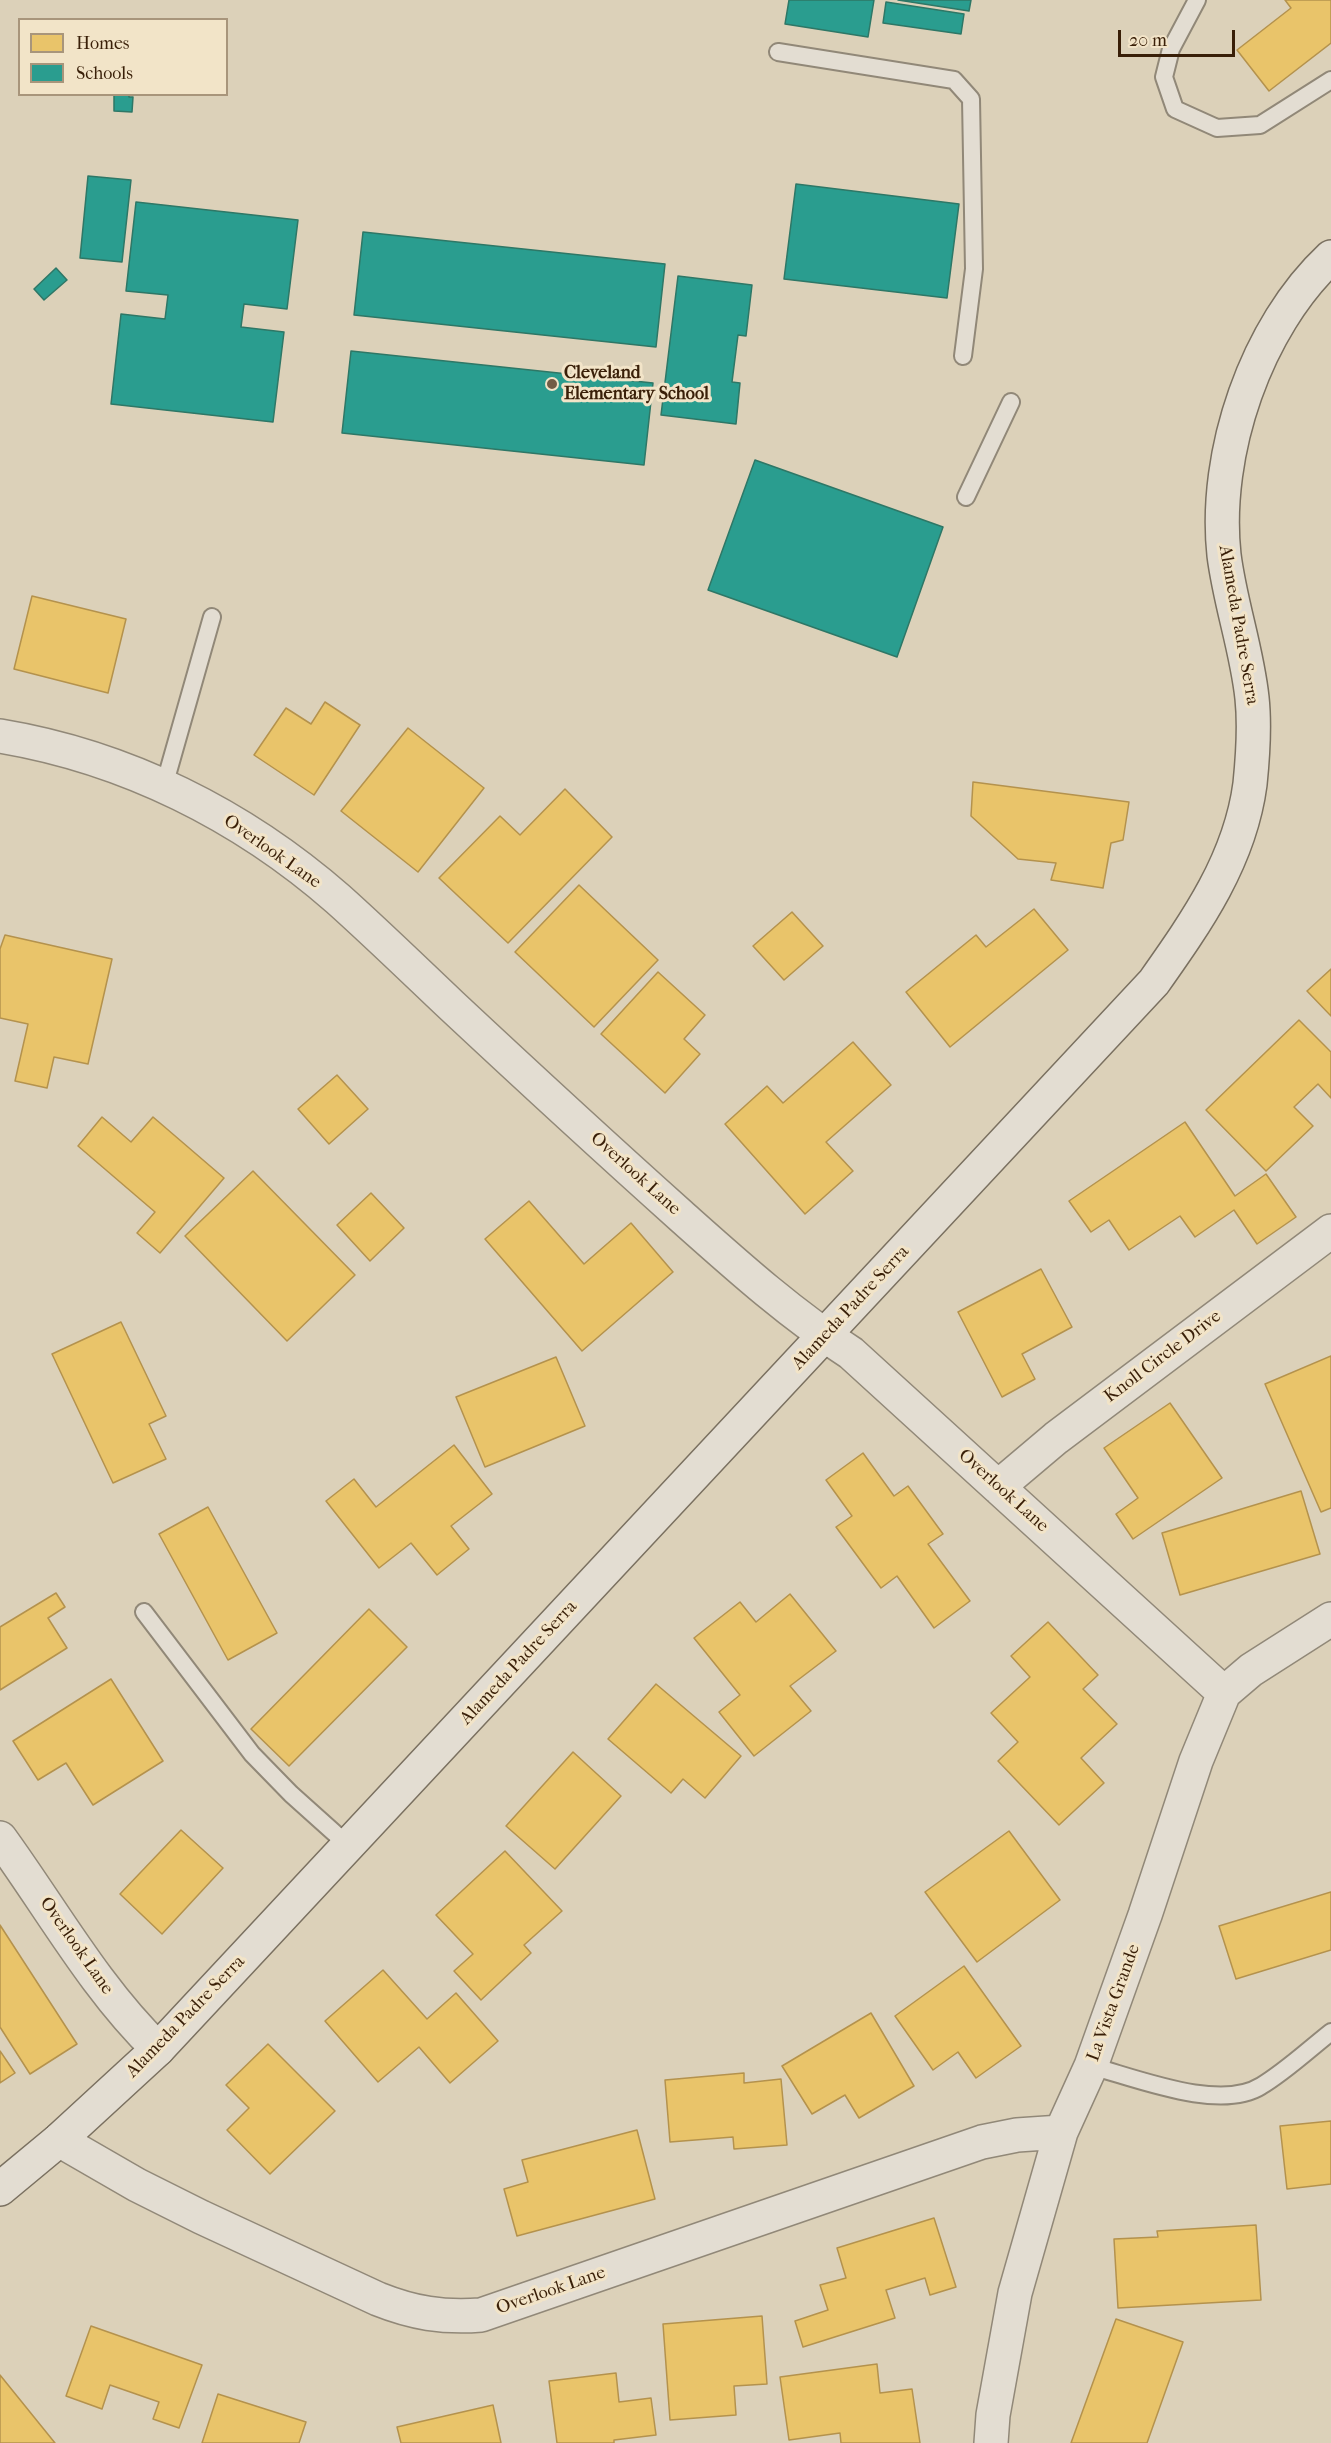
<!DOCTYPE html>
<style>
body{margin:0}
#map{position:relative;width:1331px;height:2443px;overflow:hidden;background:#dcd1b9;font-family:"IM FELL French Canon",serif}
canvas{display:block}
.legend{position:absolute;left:18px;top:18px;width:210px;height:78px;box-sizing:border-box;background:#f2e4c8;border:2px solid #a8957b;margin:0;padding:8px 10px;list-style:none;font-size:18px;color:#391f08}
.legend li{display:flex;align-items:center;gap:12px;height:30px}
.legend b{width:30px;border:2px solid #a8957b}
.scale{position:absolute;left:1118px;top:30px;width:117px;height:27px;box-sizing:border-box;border:3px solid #391f08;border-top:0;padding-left:8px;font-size:18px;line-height:21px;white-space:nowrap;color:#391f08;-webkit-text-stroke:4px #f2e4c8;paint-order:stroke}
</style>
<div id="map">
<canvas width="1331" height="2443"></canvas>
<ul class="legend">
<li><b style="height:16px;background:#e9c46a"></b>Homes</li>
<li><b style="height:16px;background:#2a9d8f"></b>Schools</li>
</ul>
<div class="scale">20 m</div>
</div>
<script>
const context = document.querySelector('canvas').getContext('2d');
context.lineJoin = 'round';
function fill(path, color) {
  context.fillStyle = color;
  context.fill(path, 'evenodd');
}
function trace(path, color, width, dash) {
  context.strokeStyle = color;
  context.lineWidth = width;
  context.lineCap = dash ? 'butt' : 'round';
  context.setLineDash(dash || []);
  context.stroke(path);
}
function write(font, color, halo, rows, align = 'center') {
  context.font = font + ' "IM FELL French Canon",serif';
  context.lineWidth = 6;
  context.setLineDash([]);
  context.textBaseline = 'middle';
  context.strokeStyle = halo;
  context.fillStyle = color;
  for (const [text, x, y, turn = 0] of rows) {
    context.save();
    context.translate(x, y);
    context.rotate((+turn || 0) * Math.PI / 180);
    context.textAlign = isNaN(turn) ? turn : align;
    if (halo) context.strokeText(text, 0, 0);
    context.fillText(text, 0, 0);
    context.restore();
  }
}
const homes = new Path2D(`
 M1285,0H1331V43L1269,91L1237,50L1291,8Z
 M32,596L126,619L108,693L14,669Z
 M325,702L360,725L314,795L254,755L286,708L311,724Z
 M408,728L484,788L418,872L341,811Z
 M973,782L1129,802L1123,840L1111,843L1103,888L1051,880L1056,863L1018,859L971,816Z
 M565,789L612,837L508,943L439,878L500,816L520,835Z
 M579,885L658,960L594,1027L515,952Z
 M1034,909L1068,950L950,1047L906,992L976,935L986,947Z
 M792,912L823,946L784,980L753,946Z
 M5,935L112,959L88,1064L54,1057L47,1088L15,1081L28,1024L0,1018V949Z
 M1331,969V1016L1307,991Z
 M658,972L705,1015L684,1039L700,1054L665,1093L601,1034Z
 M1299,1020L1331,1052V1098L1318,1084L1294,1107L1313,1126L1266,1171L1206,1110Z
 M853,1042L891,1085L826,1142L853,1171L805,1214L725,1124L767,1086L783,1103Z
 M337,1075L368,1109L329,1144L298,1109Z
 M102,1117L131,1142L153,1117L224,1178L160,1253L137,1233L155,1212L78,1146Z
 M1185,1122L1235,1196L1266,1174L1296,1217L1257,1244L1234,1210L1195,1237L1180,1216L1129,1250L1109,1220L1091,1232L1069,1201Z
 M253,1171L355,1275L287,1341L185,1236Z
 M371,1193L404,1228L370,1261L337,1225Z
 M529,1201L584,1264L631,1223L673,1272L582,1351L485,1239Z
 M1041,1269L1072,1327L1022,1354L1035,1379L1002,1397L958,1312Z
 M121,1322L166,1416L149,1424L166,1459L113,1483L52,1354Z
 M1331,1356V1508L1321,1512L1265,1384Z
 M556,1357L585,1426L485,1467L456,1397Z
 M1170,1403L1222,1478L1133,1539L1116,1514L1138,1498L1104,1448Z
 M454,1445L492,1494L451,1526L469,1549L437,1575L411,1543L379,1568L326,1501L354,1479L376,1507Z
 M863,1453L894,1496L908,1486L943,1534L928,1544L970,1601L934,1628L897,1576L881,1588L836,1527L852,1516L826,1480Z
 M1301,1491L1320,1554L1180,1595L1162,1533Z
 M208,1507L277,1633L228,1660L159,1534Z
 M56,1593L65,1607L48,1618L67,1648L0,1690V1627Z
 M790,1594L836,1651L790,1686L811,1711L754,1756L719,1712L740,1695L694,1638L740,1602L756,1622Z
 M369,1609L407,1647L289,1766L251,1729Z
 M1048,1622L1098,1675L1083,1689L1117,1724L1081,1758L1104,1783L1059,1825L998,1761L1018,1742L991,1713L1030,1677L1011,1656Z
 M111,1679L163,1761L93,1805L66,1763L38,1780L13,1741Z
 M656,1684L741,1756L705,1798L683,1779L671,1793L608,1739Z
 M573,1752L621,1796L555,1869L506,1826Z
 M181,1830L223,1868L162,1934L120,1894Z
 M1009,1831L1060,1900L977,1962L925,1892Z
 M505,1851L562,1911L524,1945L531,1953L481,2000L454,1971L473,1954L436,1915Z
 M1331,1892V1950L1236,1979L1219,1926Z
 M0,1925L77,2044L30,2074L0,2027Z
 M964,1966L1021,2046L976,2078L958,2052L933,2070L895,2016Z
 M383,1970L427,2019L456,1993L498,2041L450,2083L419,2047L378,2082L325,2021Z
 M871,2013L914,2086L859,2118L845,2095L812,2114L782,2066Z
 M268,2044L335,2111L270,2174L227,2130L249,2108L226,2085Z
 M0,2051L15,2073L0,2083Z
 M744,2073V2083L781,2079L787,2145L734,2149L733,2137L670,2142L665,2080Z
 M1331,2121V2184L1287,2189L1280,2126Z
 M637,2130L655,2199L517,2236L504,2189L528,2182L522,2160Z
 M934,2218L956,2287L930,2295L925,2278L886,2290L895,2318L803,2347L795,2321L828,2310L820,2285L846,2278L837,2248Z
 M1256,2225L1261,2300L1118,2308L1114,2239L1158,2237L1157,2231Z
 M762,2316L767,2384L734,2386L736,2415L670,2420L663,2324Z
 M1116,2319L1183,2342L1147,2443H1071Z
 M91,2326L202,2365L179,2428L153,2419L159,2402L110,2385L102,2409L66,2396Z
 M877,2364L880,2393L912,2389L920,2443H841L840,2433L789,2440L780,2377Z
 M616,2373L619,2402L651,2398L656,2435L614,2440V2443H557L549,2381Z
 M0,2375L55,2443H0Z
 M218,2394L306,2422L299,2443H202Z
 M493,2405L501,2443H401L397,2427Z`);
fill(homes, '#e9c46a');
trace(homes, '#b4924d', 1.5);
const schools = new Path2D(`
 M789,0H874L868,37L785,24Z
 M898,0H971L969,11Z
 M886,2L964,14L961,34L883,23Z
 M114,94H129V97H133L132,112L114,111Z
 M88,176L131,180L122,262L80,258Z
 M796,184L959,204L947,298L784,279Z
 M136,202L298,220L287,309L244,304L241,327L284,332L273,422L111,404L121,314L165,319L168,295L126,291Z
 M363,232L665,264L656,347L354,315Z
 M56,268L67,280L44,300L34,289Z
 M678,276L752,285L746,336L738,335L732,382L740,383L736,424L661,415Z
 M351,351L653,383L644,465L342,433Z
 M755,460L943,527L897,657L708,590Z`);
fill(schools, '#2a9d8f');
trace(schools, '#2e7766', 1.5);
const lane = new Path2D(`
 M1197,0L1171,49L1164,77L1175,109L1217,128L1260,125L1331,80
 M778,52L954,80L971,99L974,269L963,356
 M966,497L1011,402
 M164,786L212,617
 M144,1612L252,1754L291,1794L349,1846
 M1091,2066C1136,2078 1220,2112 1261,2086C1286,2071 1308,2050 1331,2032`);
const street = new Path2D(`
 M0,736C126,757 242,815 338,899C376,933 414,970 451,1005C527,1076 603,1146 680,1215C735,1264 789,1313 851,1353L1224,1693
 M998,1487L1056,1438L1331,1231
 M0,1838C51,1908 95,1988 158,2049
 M59,2140L137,2185L201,2217L378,2299C413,2313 443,2318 481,2315L982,2142L1017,2135L1061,2132
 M991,2443L993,2415L1015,2293L1061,2132L1091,2066L1145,1915L1196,1761L1224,1693L1251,1670L1331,1619`);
const secondary = new Path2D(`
 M0,2189L59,2140L158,2049L1154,982C1197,921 1240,860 1250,784C1253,755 1255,726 1252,698C1247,650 1230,603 1224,555C1213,453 1256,327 1331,257`);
trace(lane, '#918878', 20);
trace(street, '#918878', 36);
trace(secondary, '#7a7060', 36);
trace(lane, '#e3ddd2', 16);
trace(street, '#e3ddd2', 33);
trace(secondary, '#e3ddd2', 33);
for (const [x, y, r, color] of [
 [552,384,6,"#725d46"]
]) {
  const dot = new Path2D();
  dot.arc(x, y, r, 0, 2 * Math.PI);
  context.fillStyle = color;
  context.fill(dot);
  trace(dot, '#f2e4c8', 2);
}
write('bold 18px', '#391f08', '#f2e4c8', [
 ["Cleveland",564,374],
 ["Elementary School",564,395]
], 'left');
write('18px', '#391f08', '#f2e4c8', [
 ["Alameda Padre Serra",1238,625,80],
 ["Overlook Lane",272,852,35],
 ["Overlook Lane",635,1174,42],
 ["Alameda Padre Serra",851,1308,-47],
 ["Knoll Circle Drive",1163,1357,-37],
 ["Overlook Lane",1003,1491,42],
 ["Alameda Padre Serra",519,1663,-47],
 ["Overlook Lane",76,1946,55],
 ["La Vista Grande",1114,2003,-70],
 ["Alameda Padre Serra",186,2017,-46],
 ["Overlook Lane",551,2291,-19]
]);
</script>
